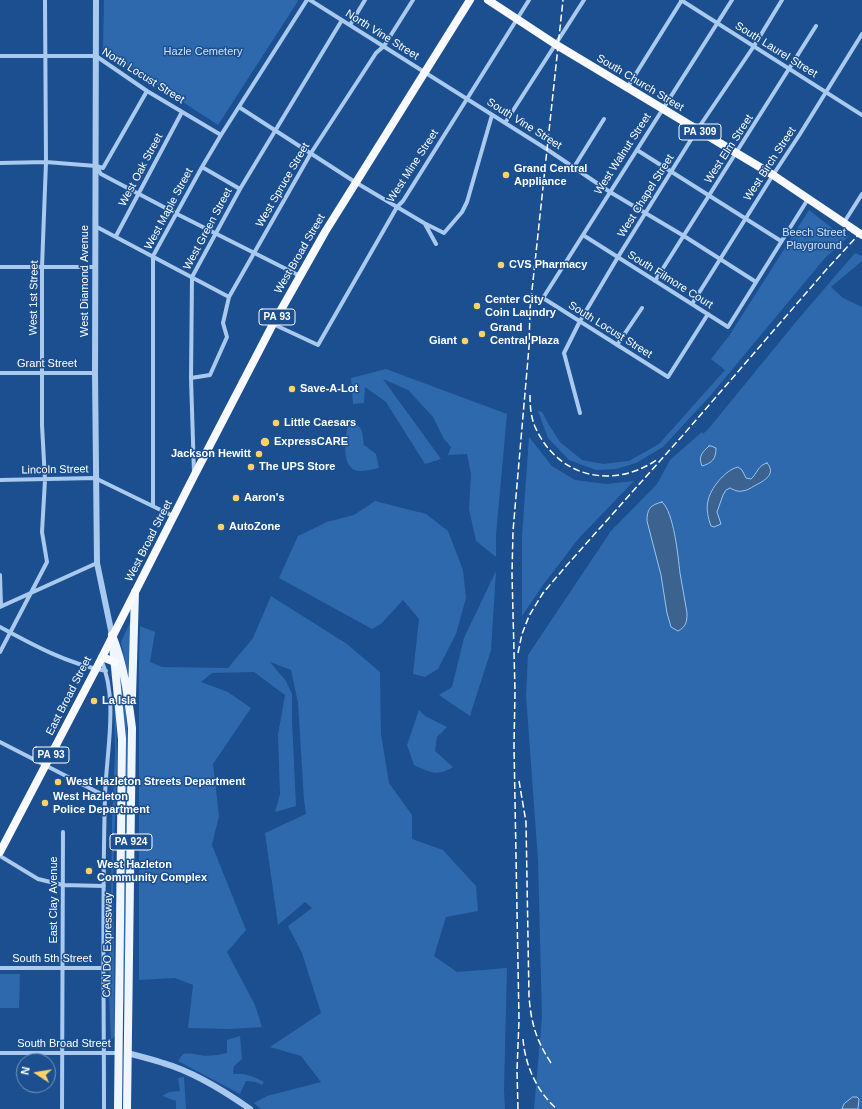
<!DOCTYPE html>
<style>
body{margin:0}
#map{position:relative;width:862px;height:1109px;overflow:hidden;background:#1b4f8f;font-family:Helvetica,sans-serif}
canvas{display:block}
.north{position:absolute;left:16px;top:1053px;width:40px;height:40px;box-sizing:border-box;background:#1b4f8f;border:1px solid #7695bc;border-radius:50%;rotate:282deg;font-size:11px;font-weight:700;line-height:16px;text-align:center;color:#fff}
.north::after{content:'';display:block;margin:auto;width:14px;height:18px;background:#ffd166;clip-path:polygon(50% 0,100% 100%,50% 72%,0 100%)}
</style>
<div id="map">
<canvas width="862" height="1109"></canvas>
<div class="north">N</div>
</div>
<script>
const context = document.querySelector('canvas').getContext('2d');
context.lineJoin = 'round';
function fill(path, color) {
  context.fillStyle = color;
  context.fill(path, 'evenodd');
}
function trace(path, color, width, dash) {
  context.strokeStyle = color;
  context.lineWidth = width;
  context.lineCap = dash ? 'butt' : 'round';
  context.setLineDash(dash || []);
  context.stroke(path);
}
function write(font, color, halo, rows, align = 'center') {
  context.font = font + ' Helvetica,sans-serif';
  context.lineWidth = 3;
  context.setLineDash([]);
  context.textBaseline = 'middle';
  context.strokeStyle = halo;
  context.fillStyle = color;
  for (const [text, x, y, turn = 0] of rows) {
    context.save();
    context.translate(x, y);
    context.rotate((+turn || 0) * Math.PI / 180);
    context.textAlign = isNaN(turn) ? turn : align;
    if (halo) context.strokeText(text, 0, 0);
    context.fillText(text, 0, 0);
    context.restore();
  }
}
fill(new Path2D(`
 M104,0H297L298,1L218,125L106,52L103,48Z
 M809,210L837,232L849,236L825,258L710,396L663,447L636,463L616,469L596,470L569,460L548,438L538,411L542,412L549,425L560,442L582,460L603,464L629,461L659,444L725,370L711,359L729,336Z
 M855,253L862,256V261L831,287L843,298L862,307V1109H534L542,1017L538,860L526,696L528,655L607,537L610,532L657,484L670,460L702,432L703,434L710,427L795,323Z
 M386,369L507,414L496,535V557L476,541L469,509L471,474L467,454L448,455L451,447L444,439L433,417L408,390L383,379L441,459L425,464L386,402L365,387L364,403L353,404L351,378Z
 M348,423C364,424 362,432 364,445L376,454L379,468C373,469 366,471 360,471C339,470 346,436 348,423Z
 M529,437L552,466L575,480L606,484L634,481L579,538L543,585L522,616V536Z
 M375,501L426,514L448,531L463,570L466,598L456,634L438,669L425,677L413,674L419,619L403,600L381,624L372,629L279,578L298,536L327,522L354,515Z
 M496,571L491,650L470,716L439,695L452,687L464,638Z
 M271,596L347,644L380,672L381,734L389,783L412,815V839L443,850L476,886L478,911L446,917L434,956L457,972L507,968L504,1090L505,1109H261L254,1103L267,1096L321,1082L301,1056L270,1047L321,1013L302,953L288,926L312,908L305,902L278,925L265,833L306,814L304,800L298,703L291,670L270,662L286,681L292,694V720L296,806L275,812L280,794L278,735L285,695L254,672L212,673L201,682L228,692L251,708L213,764L219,816L212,845L246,930L227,952L255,1005L262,1027L230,1029L188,1028L193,985L175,978L139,980V664L140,626L155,632L150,662L162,667L228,668L253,638Z
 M131,620L129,681L121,642Z
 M113,672L116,709L117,765L113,873L115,1036L111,1040L109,996L108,904L111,898L112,823L115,751L114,690L111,673Z
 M121,675C127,706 128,738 128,769L124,1012L123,996L126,759Z
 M419,710L425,716L447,727L437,737L435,751L453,767C437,777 430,772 414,765L407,745Z
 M0,974H20L19,1008H0Z
 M240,1036L242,1059L234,1066L233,1074C245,1073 253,1076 264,1082L262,1085L256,1082L246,1081L240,1094L178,1061L183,1054C190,1053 193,1054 200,1055C209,1057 218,1055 227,1053V1040Z
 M184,1077L186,1109H176V1101L162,1096L169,1092L180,1091L178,1078Z`), '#2e69ad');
const water = new Path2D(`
 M709,446H711L716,448C716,459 712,463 702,466C698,456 702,453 709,446Z
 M767,463C777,474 764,481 754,486C751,488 746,491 742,491C738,492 734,490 730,488L726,490L723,495L717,512L721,524L714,527L711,526C708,518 706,509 708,501C710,489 725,470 738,467L742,470L746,478L751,479C757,474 758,465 767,463Z
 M662,502C674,512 678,556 680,573C682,586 685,600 687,613C687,622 686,627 678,631L671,627L667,613L661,575L647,521C647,509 650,505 662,502Z
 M853,1097H857L859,1099L858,1109H842L844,1104Z`);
fill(water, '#3c6290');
trace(water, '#9cc4f0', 1);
trace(new Path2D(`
 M310,0L548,150L610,192L684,236L756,282
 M681,0L862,115
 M350,25L365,0
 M0,56H96L147,91L221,135
 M627,88L682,0
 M239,107L355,182L424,223L444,233L462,212L467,202L492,115
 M505,123L584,0
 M637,150L781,241
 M0,163L46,162L96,166L103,168L147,91
 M96,166L101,174L177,214L300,276
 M202,167L240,189
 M574,167L604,119
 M425,224L436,244
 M843,224L862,194
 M95,226L229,297
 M583,235L728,327L808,199
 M116,236L182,112
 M0,267H95
 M655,281L816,26
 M692,304L773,175L800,134L862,34
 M708,314L668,377L543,298L732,0
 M273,324L318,345L397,207L403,201L529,0
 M617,345L642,308
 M0,373H95
 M191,378L210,375L227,337L223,323L229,297L311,153L376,53L384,46L413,0
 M580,413L564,353L580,321L618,257L697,130L754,46L782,0
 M194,473L191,378L192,277L240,189L342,20
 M0,480L95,478L173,516
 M153,506V256L202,167L221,135L307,0
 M0,575L1,606
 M0,607L97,563
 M0,627C33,645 68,664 106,671
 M0,652L47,562L42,532L45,480L42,425V267L46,162L45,0
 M101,659C119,701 106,752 105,797C102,901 104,1005 104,1109
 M0,742L105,796
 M0,856L38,879L63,885L104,886
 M0,968H104
 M0,1053H120
 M62,1109L63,832`), '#a9c9ee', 4);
trace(new Path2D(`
 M96,0L95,373L97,563L112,635
 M127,1053C139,1056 151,1059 163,1063C194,1072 223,1090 250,1109`), '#a9c9ee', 6);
trace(new Path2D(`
 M112,635C124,665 128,696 132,728L127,1109
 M113,646L122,739L118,1109
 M132,697L135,592`), '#f0f6ff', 8);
trace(new Path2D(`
 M488,0L555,44L773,175L862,235
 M102,657L115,662
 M0,852L96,669L194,476L273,324L325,232L470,0`), '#f8faff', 8);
trace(new Path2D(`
 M530,395C530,407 531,420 537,431C561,479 615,489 658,459
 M518,653L522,634L529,616L543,593L567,565L684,434L826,270L862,231
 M519,781L526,822L529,996C531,1023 536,1040 551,1063
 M523,1039C525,1065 537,1092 557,1109
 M518,1109L517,1071L519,1020L514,746L515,691L512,574L513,531L529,347L530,309L563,0`), '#fff', 1.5, [7, 3]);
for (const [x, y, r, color] of [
 [506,175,4,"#ffd166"],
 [501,265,4,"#ffd166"],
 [477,306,4,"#ffd166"],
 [482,334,4,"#ffd166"],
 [465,341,4,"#ffd166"],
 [292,389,4,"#ffd166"],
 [276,423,4,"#ffd166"],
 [265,442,5,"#ffd166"],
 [259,454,4,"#ffd166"],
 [251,467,4,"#ffd166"],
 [236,498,4,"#ffd166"],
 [221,527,4,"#ffd166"],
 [94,701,4,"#ffd166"],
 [58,782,4,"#ffd166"],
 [45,803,4,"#ffd166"],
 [89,871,4,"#ffd166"]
]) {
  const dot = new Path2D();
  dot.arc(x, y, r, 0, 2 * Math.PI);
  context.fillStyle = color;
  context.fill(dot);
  trace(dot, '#1b4f8f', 1.5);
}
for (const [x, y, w] of [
 [700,132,42],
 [277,317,36],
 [51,755,36],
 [131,842,42]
]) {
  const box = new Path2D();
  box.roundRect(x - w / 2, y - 8, w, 16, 3);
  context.fillStyle = '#1b4f8f';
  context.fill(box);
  trace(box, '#fff', 1);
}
write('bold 10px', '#fff', null, [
 ["PA 309",700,132],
 ["PA 93",277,317],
 ["PA 93",51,755],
 ["PA 924",131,842]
]);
write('11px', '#fff', '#1b4f8f', [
 ["North Vine Street",382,35,32],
 ["South Laurel Street",776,50,32],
 ["North Locust Street",143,76,32],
 ["South Church Street",640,83,31],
 ["South Vine Street",524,124,32],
 ["West Elm Street",729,149,-57],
 ["West Walnut Street",623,154,-57],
 ["West Birch Street",770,164,-57],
 ["West Mine Street",413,166,-57],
 ["West Oak Street",141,170,-62],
 ["West Spruce Street",283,185,-60],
 ["West Chapel Street",646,196,-58],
 ["West Maple Street",169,209,-62],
 ["West Green Street",208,229,-62],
 ["West Broad Street",300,254,-60],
 ["South Filmore Court",670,280,32],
 ["West Diamond Avenue",85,281,-90],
 ["West 1st Street",34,298,-89],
 ["South Locust Street",610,330,32],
 ["Grant Street",47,364],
 ["Lincoln Street",55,470,-1],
 ["West Broad Street",149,541,-63],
 ["East Broad Street",69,696,-63],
 ["East Clay Avenue",54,900,-90],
 ["CAN DO Expressway",108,945,-89],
 ["South 5th Street",52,959],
 ["South Broad Street",64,1044]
]);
write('11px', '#cfe3fa', '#1b4f8f', [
 ["Hazle Cemetery",203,52],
 ["Beech Street",814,233],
 ["Playground",814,246]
]);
write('bold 11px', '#fff', '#1b4f8f', [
 ["Grand Central",514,169],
 ["Appliance",514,182],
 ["CVS Pharmacy",509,265],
 ["Center City",485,300],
 ["Coin Laundry",485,313],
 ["Grand",490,328],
 ["Central Plaza",490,341],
 ["Giant",457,341,"right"],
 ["Save-A-Lot",300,389],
 ["Little Caesars",284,423],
 ["ExpressCARE",274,442],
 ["Jackson Hewitt",251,454,"right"],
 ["The UPS Store",259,467],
 ["Aaron's",244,498],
 ["AutoZone",229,527],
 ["La Isla",102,701],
 ["West Hazleton Streets Department",66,782],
 ["West Hazleton",53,797],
 ["Police Department",53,810],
 ["West Hazleton",97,865],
 ["Community Complex",97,878]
], 'left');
</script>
